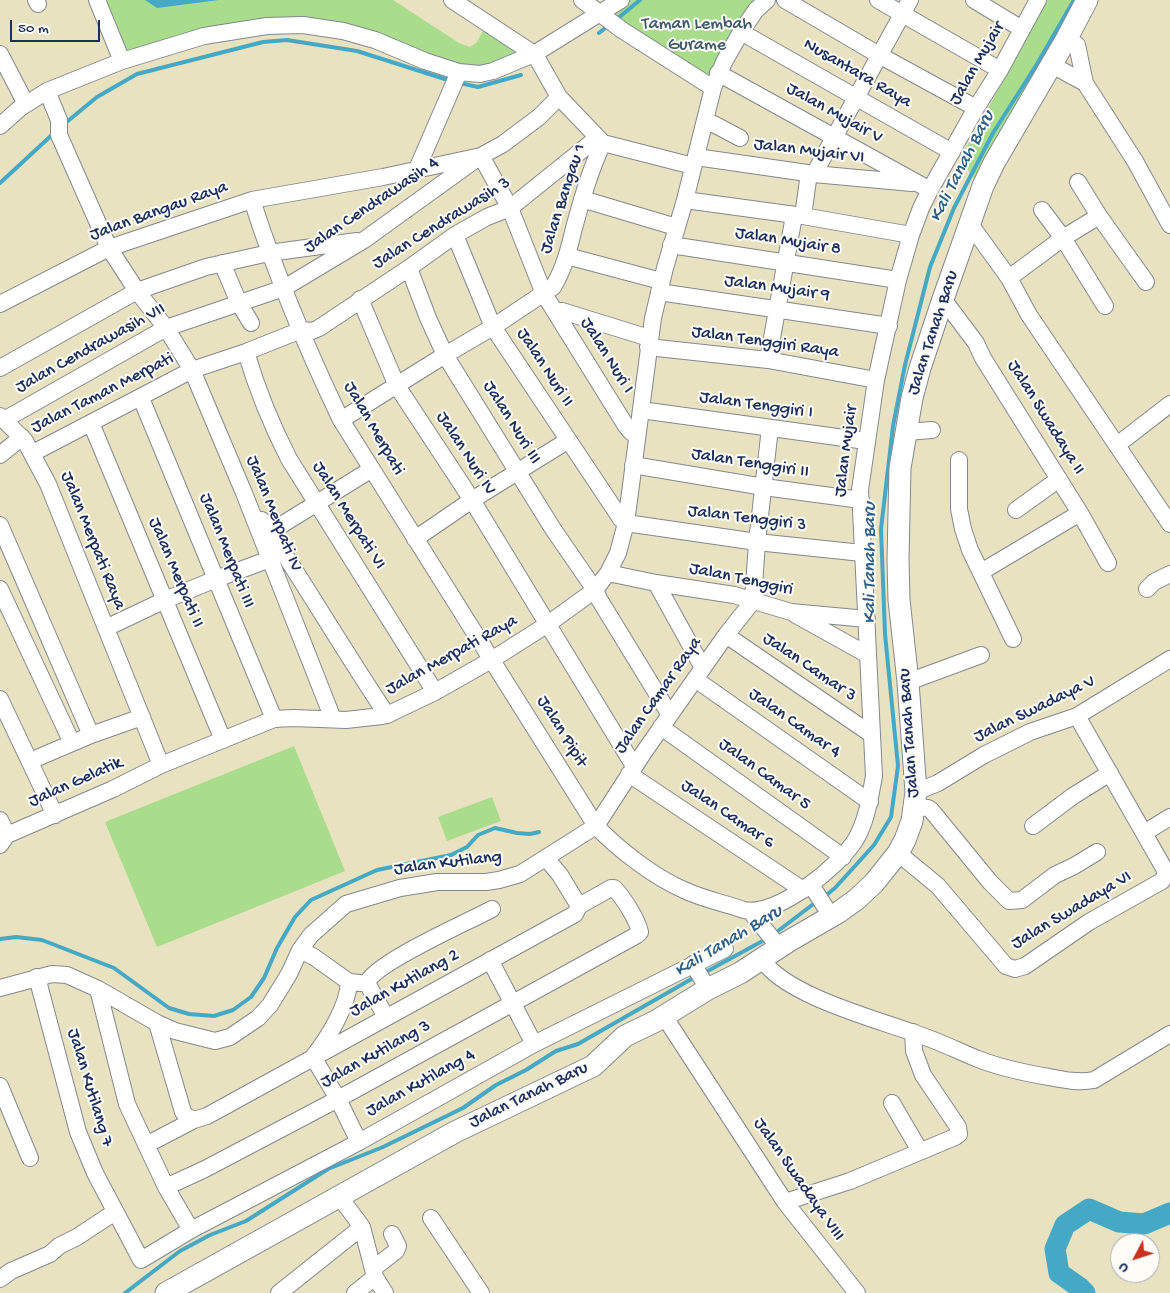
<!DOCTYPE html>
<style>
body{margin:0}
#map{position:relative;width:1170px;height:1293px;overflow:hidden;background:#e9e2c1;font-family:"Gochi Hand",sans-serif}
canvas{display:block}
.north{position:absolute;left:1110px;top:1233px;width:50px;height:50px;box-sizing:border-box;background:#fdfcf7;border:1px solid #a3aaba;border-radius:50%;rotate:230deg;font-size:14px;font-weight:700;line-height:20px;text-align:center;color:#1b2f5e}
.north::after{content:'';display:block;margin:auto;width:18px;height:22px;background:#c8321e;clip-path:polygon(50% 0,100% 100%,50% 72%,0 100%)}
.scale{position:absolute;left:10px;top:20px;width:90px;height:22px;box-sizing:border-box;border:2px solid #1b2f5e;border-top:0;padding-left:6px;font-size:15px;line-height:18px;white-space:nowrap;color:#1b2f5e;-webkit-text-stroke:4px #fdfcf7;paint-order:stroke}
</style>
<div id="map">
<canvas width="1170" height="1293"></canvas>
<div class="north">U</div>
<div class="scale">50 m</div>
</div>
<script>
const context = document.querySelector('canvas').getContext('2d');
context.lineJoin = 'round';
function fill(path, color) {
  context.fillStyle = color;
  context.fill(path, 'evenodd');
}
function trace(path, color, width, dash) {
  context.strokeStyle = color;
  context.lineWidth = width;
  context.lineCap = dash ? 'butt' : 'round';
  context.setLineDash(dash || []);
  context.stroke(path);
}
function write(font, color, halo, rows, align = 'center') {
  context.font = font + ' "Gochi Hand",sans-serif';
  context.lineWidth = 4;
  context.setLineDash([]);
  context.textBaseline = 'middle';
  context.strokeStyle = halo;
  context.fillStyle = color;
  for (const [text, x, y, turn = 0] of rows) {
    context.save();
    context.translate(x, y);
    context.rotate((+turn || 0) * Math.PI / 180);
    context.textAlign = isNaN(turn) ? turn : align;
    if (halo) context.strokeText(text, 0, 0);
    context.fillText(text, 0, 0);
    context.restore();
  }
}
fill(new Path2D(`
 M97,0H393L459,43L470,47L476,43L488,23L534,54L480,74L303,25L122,61Z
 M621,0H767L713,88L600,14Z
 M1048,0H1084L979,185L960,159Z
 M294,746L345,871L157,947L105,822Z
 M492,797L501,821L447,841L438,817Z`), '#a9dc8b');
fill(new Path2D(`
 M145,0H219L157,8Z`), '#45a9c5');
trace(new Path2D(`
 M617,19L640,0
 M599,33L609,25
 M460,83L478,87L521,75
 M63,125L97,97L137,74L263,42L287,40L357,51L451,81
 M0,183L54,133
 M824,897L835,888L874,845L891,817L898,766L885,634L881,529L893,426L905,365L930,267L954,208L993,133L1037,64L1074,0
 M774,934L816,902
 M0,939L16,937L42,940L114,968L169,1008L189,1014L214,1016L233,1010L251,997L264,978L277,948L295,917L311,900L377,870L451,855L467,847L478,835L495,828L517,833L530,834L539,832
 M704,973L768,938
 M125,1293L180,1251L210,1235L246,1221L328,1169L383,1147L463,1108L496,1085L526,1070L556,1051L578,1044L695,977`), '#45a9c5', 4);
trace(new Path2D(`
 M1085,1293L1079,1287L1059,1273L1055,1249L1065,1225L1089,1209L1119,1222L1144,1224L1170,1213`), '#45a9c5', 21);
const minor = new Path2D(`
 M36,0L38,4
 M97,0L122,61
 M452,0L534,54
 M582,0L622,30L713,88
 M785,0L879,55L976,108
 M878,0L1000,70
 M974,0L1022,29
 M741,32L952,152
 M1067,38L1077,45L1085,83L1135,161L1170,225
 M0,54L26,104
 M538,60L559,97L603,143L693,166
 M1052,65L1085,83
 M718,73L930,190
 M47,91L59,120V135L109,248L137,291L166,328L192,370L244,493L333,719
 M706,120L740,138
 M0,126L20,108L47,91L122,61L204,36L267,26L303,25L343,31L375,40L425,61L459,72L480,74L493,71L534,54L621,0
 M481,156L510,208L544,294L626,426L631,432L637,435
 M696,157L814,174L912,183
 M417,169L459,72
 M814,174L910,0
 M1078,182L1099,216L1146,282
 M582,199L676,227
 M252,200C276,275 307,349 341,420L596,826C619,850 654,877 684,890C703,899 724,903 744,910C777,917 840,866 856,839C867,820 870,797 874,776L860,490L876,380L898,280L911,235L921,208L930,190L976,108L1000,70L1038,0
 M685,200L803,216L911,235
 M1042,210L1063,238L1105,306
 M803,216L809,173
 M970,224L1009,278L1029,315L1170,524
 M455,235L493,327L621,519L626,523L757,542L862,553
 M671,245L898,280
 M567,256L661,281
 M222,263L239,303L251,323
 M409,268L428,318L445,355L553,529L595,590L599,599L670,715
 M1009,278L1063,238L1099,216
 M659,292L889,326
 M360,299L397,386L472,500L634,766
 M943,299L976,343L983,358L1080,513L1108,563
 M0,304L109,248L252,200L383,177L481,156L503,144L539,117L559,97
 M555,311H562L649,338
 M648,347L768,360L876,380
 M246,352C257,389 271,424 289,459L435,692
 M768,360L794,216
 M0,368L137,291L206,267L269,253L357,241
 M141,398L274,719
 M641,410L866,441
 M0,416L25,441L48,484L161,765
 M4,420L166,328L284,288L364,240L475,160
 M341,420L445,355L493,327L553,287C564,269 569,249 574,228C582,199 590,170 603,143
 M91,423L223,740
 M906,432L932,430
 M1117,445L1170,404
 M33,453L192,370L246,352L301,330L312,331L319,328L409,268L455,235L487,217L510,208L597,138
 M0,455L22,437
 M959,460V509L963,529L970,550L1013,639
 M633,465L764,487L861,500
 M1016,510L1059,479
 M262,520C305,584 344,651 387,715
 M0,525L91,735
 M270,532L372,469
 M415,539L472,500L567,441
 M981,572L1080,513
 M608,573L656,583L734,595L791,612L867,619
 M656,583L703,668
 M0,589L72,743
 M1147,589L1154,582L1170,574
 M753,601L757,542L770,428
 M796,615L868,655
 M106,628L165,600L216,579L270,559
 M726,635L871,734
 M695,679L870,802
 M908,682L981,655
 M0,699L55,815
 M661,727L843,857
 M30,761L91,735L142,717
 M629,774L803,890
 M916,792L938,783L984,755L1030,732L1077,716L1170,659
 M914,807L928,808L931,810L990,882L1009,901L1022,900L1055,875L1074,866L1097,852
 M0,820L7,835
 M1033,826L1073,796L1110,773
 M1144,833L1170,817
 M0,845L7,835L113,789L161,765L274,719L293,718L346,720L382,716L387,715L435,692L493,659L548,624L595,590L608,573L618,553L626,523L653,318L665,268L685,200L713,88L724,62L741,32L756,10L767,0
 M898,853L938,886L1006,966L1015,969L1025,966L1089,922L1162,881L1166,874L1165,870L1077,716
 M811,885L831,916
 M750,911L779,947
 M300,950L314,957L349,982L360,983
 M762,959C783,994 872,1018 911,1032C934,1039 956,1050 978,1059C1001,1068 1025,1073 1049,1077C1064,1080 1079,1083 1094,1080L1170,1034
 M490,960L534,1044
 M693,964L708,989
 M37,977L78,1132L95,1173L141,1260L191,1230L359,1142L534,1044L725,949
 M349,982C348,1006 328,1038 313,1057L338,1099L359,1142
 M367,983C374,963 470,921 492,909
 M367,983L386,1017
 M0,988L52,974L67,975L98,989L157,1023L175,1031L215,1041L230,1037L258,1018L270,1005L289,974L300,950L311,935L346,904L400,888L437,882H486L499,880L520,874L596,826L644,752L726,635L753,601
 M98,989L127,1104L166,1187L191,1230
 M664,1016L785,1202L857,1293
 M157,1023L183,1112L186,1116L194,1120
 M0,1086L30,1158
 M892,1103L920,1151
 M146,1145L194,1120L207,1116L575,914L579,906L560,875L546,858
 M166,1187L205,1169L338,1099L637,935L640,932C637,919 623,897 614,888H611L579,906
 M339,1196L362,1227L375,1277L385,1293
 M785,1202L850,1181L955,1137L959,1134L958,1127L923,1075L914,1051L913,1032
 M431,1218L481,1293
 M374,1268L396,1251L398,1246L392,1234
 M0,1279L11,1271L50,1254L59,1246L77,1237L115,1212
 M279,1293L362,1227
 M355,1293L375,1277`);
const major = new Path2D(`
 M166,1293L455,1132L593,1066L625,1036L656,1021L708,989L740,973L789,941L839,912L857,899L874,883L898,853L905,840L912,821L916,792L908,682L899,600L898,559L900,468L912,398L920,368L943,299L983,186L994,163L1067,38L1087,0`);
trace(minor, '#828890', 18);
trace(major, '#828890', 23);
trace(minor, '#fff', 16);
trace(major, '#fff', 21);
write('18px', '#3e5a69', '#fdfcf7', [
 ["Taman Lembah",697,25],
 ["Gurame",697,46]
]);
write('18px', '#1b2f5e', '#fdfcf7', [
 ["Jalan Mujair",978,64,-60],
 ["Nusantara Raya",857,74,30],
 ["Jalan Mujair V",834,114,29],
 ["Jalan Mujair VI",809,152,7],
 ["Jalan Bangau 1",564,199,-72],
 ["Jalan Cendrawasih 4",372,206,-34],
 ["Jalan Bangau Raya",159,212,-20],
 ["Jalan Cendrawasih 3",442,224,-32],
 ["Jalan Mujair 8",788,242,9],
 ["Jalan Mujair 9",777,289,8],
 ["Jalan Tanah Baru",934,333,-72],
 ["Jalan Tenggiri Raya",765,343,8],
 ["Jalan Cendrawasih VII",91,349,-29],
 ["Jalan Nuri I",606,356,58],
 ["Jalan Nuri II",544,368,57],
 ["Jalan Taman Merpati",103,394,-27],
 ["Jalan Tenggiri I",756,406,8],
 ["Jalan Swadaya II",1045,418,58],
 ["Jalan Nuri III",511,423,58],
 ["Jalan Merpati",373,429,60],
 ["Jalan Mujair",847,451,-83],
 ["Jalan Nuri IV",465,454,57],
 ["Jalan Tenggiri II",750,464,9],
 ["Jalan Merpati IV",273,514,68],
 ["Jalan Merpati VI",348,516,58],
 ["Jalan Tenggiri 3",747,519,7],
 ["Jalan Merpati Raya",92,541,68],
 ["Jalan Merpati III",226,551,68],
 ["Jalan Merpati II",175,573,67],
 ["Jalan Tenggiri",741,580,12],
 ["Jalan Merpati Raya",452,656,-29],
 ["Jalan Camar 3",809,668,34],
 ["Jalan Camar Raya",659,696,-55],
 ["Jalan Swadaya V",1035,710,-26],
 ["Jalan Camar 4",794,724,35],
 ["Jalan Pipit",561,732,58],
 ["Jalan Tanah Baru",910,733,-94],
 ["Jalan Camar 5",764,775,36],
 ["Jalan Gelatik",76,783,-24],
 ["Jalan Camar 6",727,815,34],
 ["Jalan Kutilang",448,864,-7],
 ["Jalan Swadaya VI",1072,911,-31],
 ["Jalan Kutilang 2",405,984,-29],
 ["Jalan Kutilang 3",376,1055,-29],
 ["Jalan Kutilang 4",421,1084,-29],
 ["Jalan Kutilang 7",89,1088,73],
 ["Jalan Tanah Baru",529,1096,-26],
 ["Jalan Swadaya VIII",798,1180,55]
]);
write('italic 19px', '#2c6087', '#fdfcf7', [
 ["Kali Tanah Baru",963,167,-63],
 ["Kali Tanah Baru",871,563,-90],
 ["Kali Tanah Baru",729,942,-31]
]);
</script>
